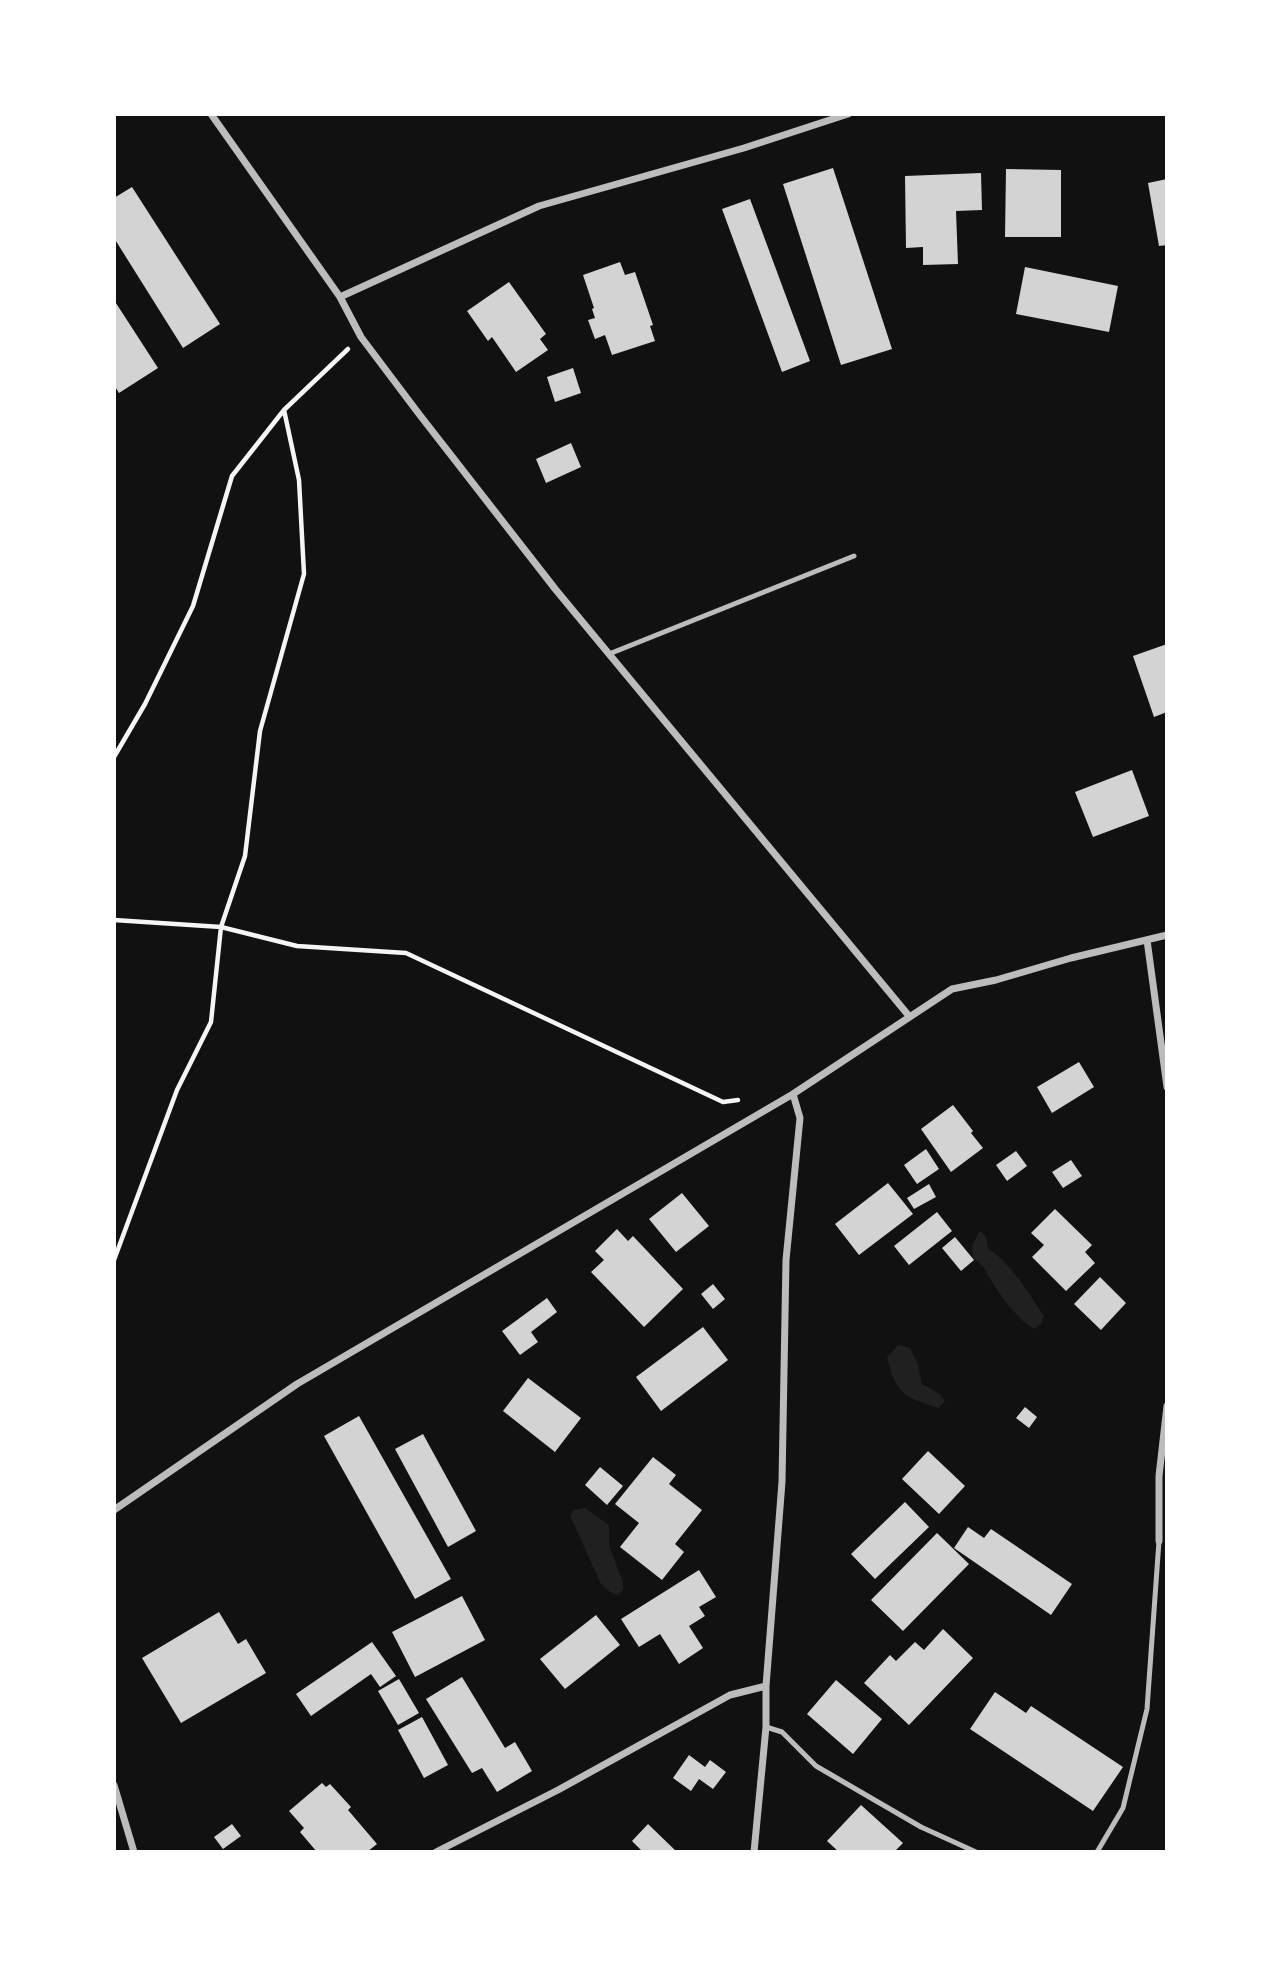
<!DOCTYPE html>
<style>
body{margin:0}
#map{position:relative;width:1281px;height:1966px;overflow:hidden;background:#111;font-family:"Varela Round",sans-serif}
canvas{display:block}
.frame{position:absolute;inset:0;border:116px solid #fff;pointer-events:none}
</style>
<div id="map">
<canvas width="1281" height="1966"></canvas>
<div class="frame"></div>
</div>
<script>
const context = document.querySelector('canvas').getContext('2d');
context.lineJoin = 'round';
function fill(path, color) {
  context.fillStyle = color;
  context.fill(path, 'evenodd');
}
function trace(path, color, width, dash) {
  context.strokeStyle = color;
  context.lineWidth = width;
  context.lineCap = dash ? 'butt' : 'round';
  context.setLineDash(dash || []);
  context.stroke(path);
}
fill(new Path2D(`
 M980,1231L986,1236L988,1248C1013,1266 1027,1291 1044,1316L1041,1324L1034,1329C1019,1320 1006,1303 996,1288C987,1276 987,1267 973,1258L972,1245Z
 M898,1345L910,1348L918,1365L922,1384L940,1394L945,1401L939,1408C903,1396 897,1396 887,1357Z
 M585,1508L609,1525V1546L623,1582V1590L618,1595L610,1592L601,1584L570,1516L574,1510Z`), '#202020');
fill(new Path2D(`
 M833,168L892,349L841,365L783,184Z
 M1006,169L1061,170V237H1005Z
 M981,173L982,210L956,211L958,264L923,265V247L906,248L905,176Z
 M1167,179V245L1159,246L1148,183Z
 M132,187L220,324L183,348L114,238V198Z
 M750,199L810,361L782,372L722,209Z
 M620,262L625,275L635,272L653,325L650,326L655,341L612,355L605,335L595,339L588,320L595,318L592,309L594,308L583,275Z
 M1025,267L1118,286L1109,332L1016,314Z
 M509,282L546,334L540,339L548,350L516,372L492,337L488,341L467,311Z
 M114,300L158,368L119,393L114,385Z
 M573,368L581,393L555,402L547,377Z
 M571,443L581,467L546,483L536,459Z
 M1167,644V712L1154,717L1133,656Z
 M1132,770L1149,816L1093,837L1075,792Z
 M1079,1062L1094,1087L1052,1113L1037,1087Z
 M953,1105L973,1131L971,1133L983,1148L951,1172L921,1129Z
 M926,1149L939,1169L917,1184L904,1165Z
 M1016,1151L1027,1166L1007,1181L996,1165Z
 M1071,1160L1082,1176L1063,1188L1052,1172Z
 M888,1183L913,1214L859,1255L835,1224Z
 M929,1184L936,1197L914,1209L907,1198Z
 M682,1193L709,1226L676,1252L649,1219Z
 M1055,1209L1092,1245L1085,1252L1095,1263L1066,1291L1032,1257L1044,1245L1031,1233Z
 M937,1212L952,1231L909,1265L894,1246Z
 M617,1229L628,1241L633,1236L683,1289L644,1327L591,1272L604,1260L595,1251Z
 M955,1237L974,1260L961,1271L942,1248Z
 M1100,1277L1126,1303L1101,1330L1074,1304Z
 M713,1284L725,1299L713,1309L701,1294Z
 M547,1298L557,1312L531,1332L538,1342L520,1355L502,1331Z
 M703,1327L728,1360L661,1411L636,1377Z
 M528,1378L581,1418L555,1452L503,1411Z
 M1025,1407L1037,1417L1029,1428L1016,1418Z
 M359,1416L451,1579L415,1599L324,1436Z
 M423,1434L476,1531L448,1547L395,1449Z
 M928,1451L965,1486L939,1514L902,1479Z
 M653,1457L676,1475L669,1484L702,1510L675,1544L684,1552L662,1580L620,1547L639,1523L615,1504Z
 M600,1467L623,1486L607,1505L585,1485Z
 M905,1502L929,1527L875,1579L851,1554Z
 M968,1527L984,1538L991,1529L1072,1584L1051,1615L954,1548Z
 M937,1533L969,1564L903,1631L871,1600Z
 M699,1570L716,1597L699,1607L705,1616L689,1626L703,1648L679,1664L660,1634L639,1647L621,1619Z
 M462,1596L485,1640L415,1677L392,1632Z
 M219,1612L238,1644L246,1639L266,1673L181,1723L142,1658Z
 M596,1615L620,1645L565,1689L540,1659Z
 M943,1629L973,1658L909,1725L864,1683L890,1655L896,1661L915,1642L924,1650Z
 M372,1642L396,1676L380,1687L371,1674L311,1716L296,1694Z
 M462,1677L505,1748L515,1742L532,1771L497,1792L482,1768L472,1773L426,1699Z
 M399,1679L419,1713L398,1725L378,1691Z
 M836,1680L882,1719L853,1754L807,1714Z
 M995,1692L1026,1713L1031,1706L1123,1767L1093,1811L970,1729Z
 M422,1717L448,1765L424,1778L398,1730Z
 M689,1755L705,1767L710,1760L726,1772L713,1789L699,1779L691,1791L673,1778Z
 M322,1783L326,1787L330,1784L351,1807L348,1810L377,1844L367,1852H317L300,1832L304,1828L289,1811Z
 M861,1805L903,1843L894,1852H839L827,1841Z
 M232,1824L241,1836L223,1849L214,1837Z
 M648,1824L677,1852H643L632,1841Z`), '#d3d3d3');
trace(new Path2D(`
 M114,757L145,704L193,606L232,476L284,410L348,349
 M114,920L221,927L297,946L406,953L723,1102L738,1100
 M114,1260L177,1090L211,1022L221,927L245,856L260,731L304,574L299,480L284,410`), '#f5f5f5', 4.5);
trace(new Path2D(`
 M609,654L854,556
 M766,1727L782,1732L816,1766L921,1827L976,1852
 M1097,1852L1123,1808L1147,1709L1159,1541`), '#bcbcbc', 5);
trace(new Path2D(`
 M211,114L340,297L361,337L419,414L556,590L909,1016
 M340,297L539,206L744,148L848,114
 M1147,940L1167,1087
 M114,1510L297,1384L793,1094L952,989L996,980L1071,958L1167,935
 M1159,1541V1476L1167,1406
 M114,1785L134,1852
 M436,1852L558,1790L730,1695L766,1686
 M754,1852L766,1727V1686L782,1482L786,1260L800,1118L793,1094`), '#bcbcbc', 7);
</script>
